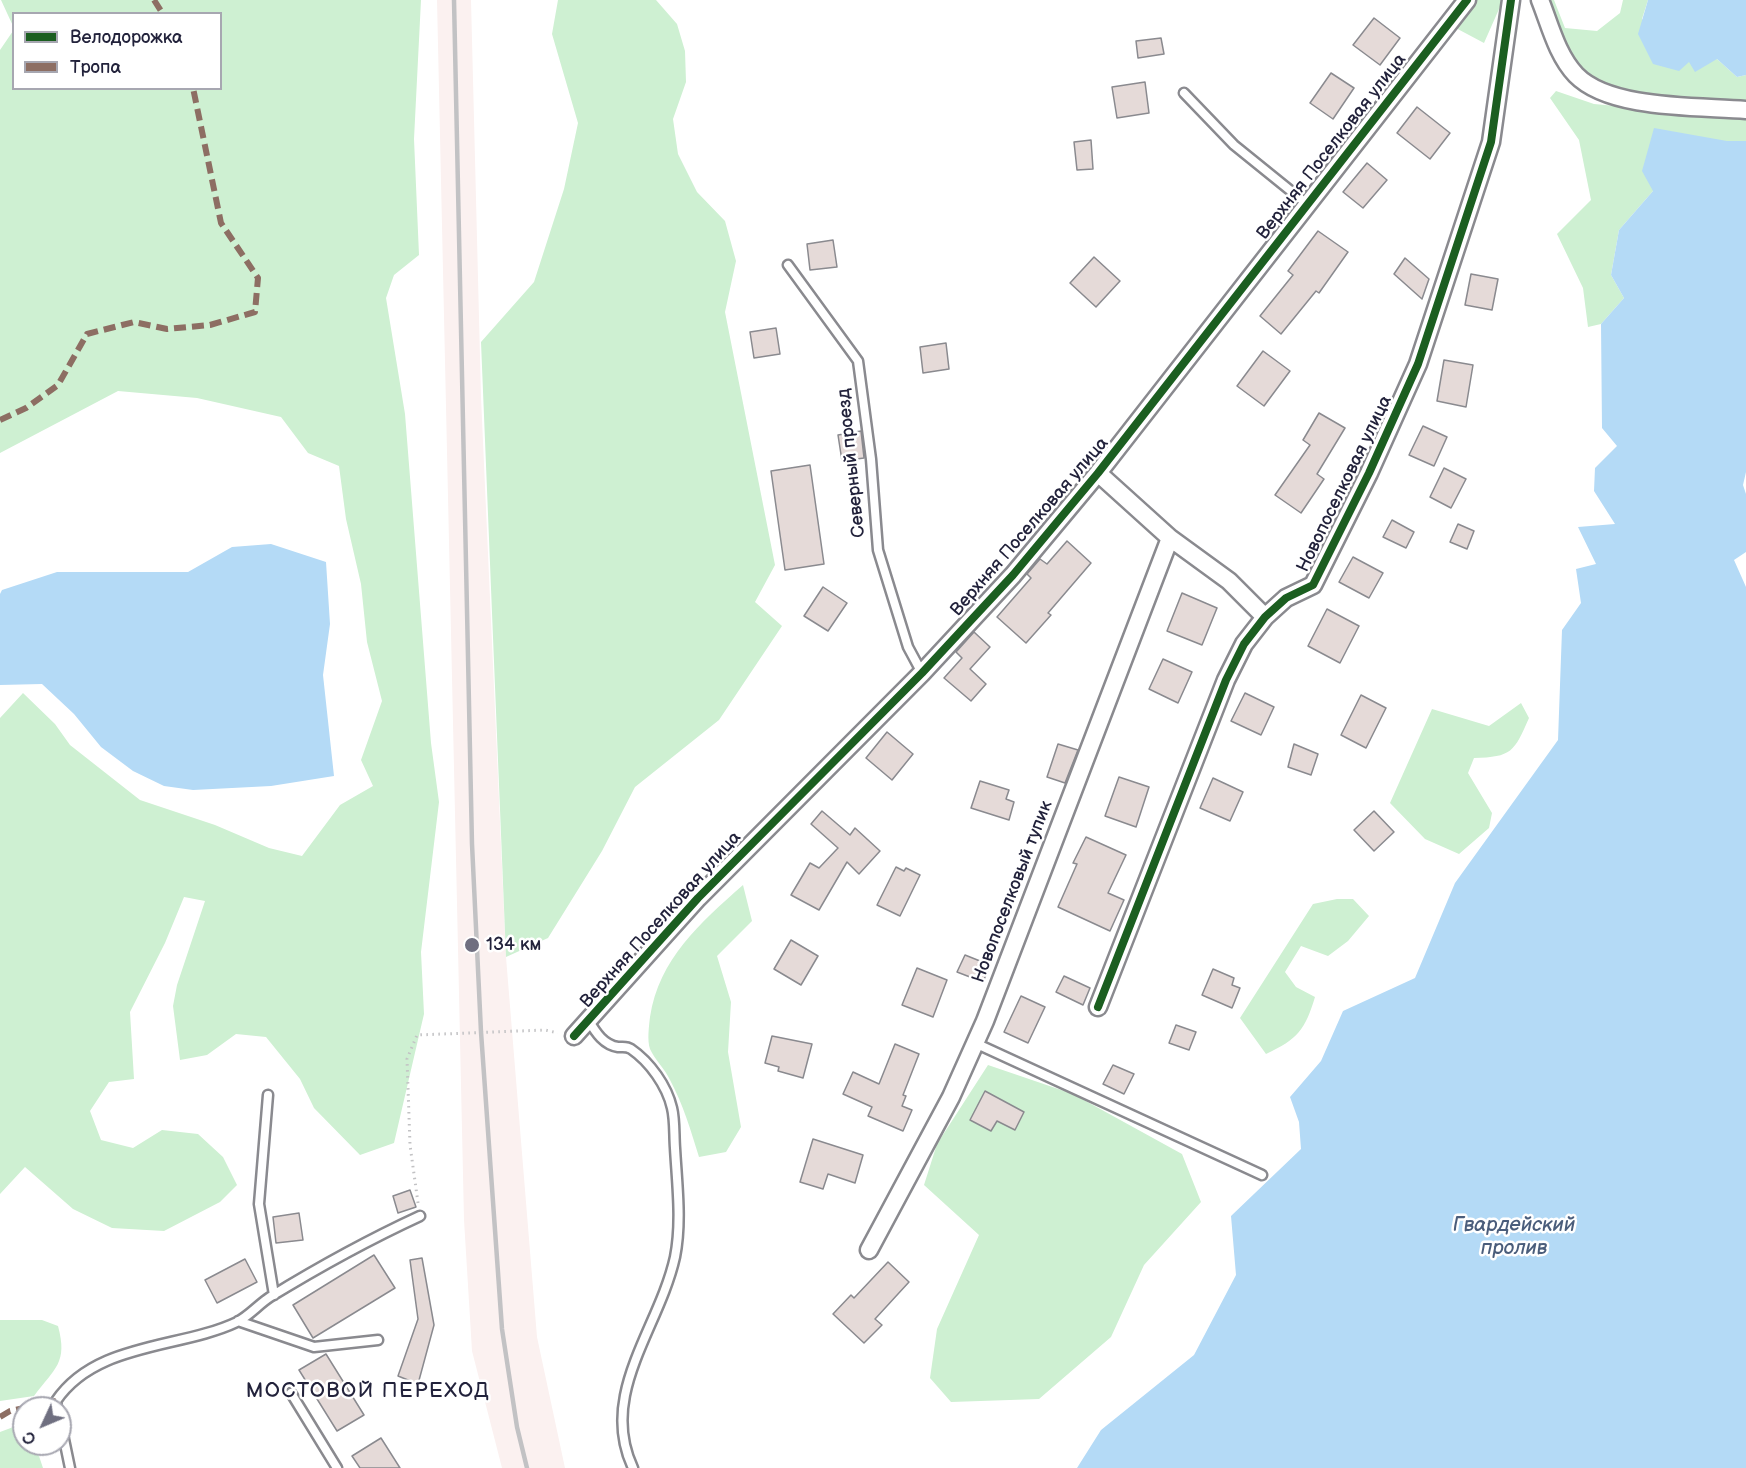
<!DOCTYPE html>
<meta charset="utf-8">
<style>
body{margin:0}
#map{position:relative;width:1746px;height:1468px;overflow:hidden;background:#fff;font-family:"Balsamiq Sans",sans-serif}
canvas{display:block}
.legend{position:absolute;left:12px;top:12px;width:210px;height:78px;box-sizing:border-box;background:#fff;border:2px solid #a7a7b1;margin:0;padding:8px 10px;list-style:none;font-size:18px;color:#22223b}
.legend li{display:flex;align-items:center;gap:12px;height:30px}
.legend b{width:30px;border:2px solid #a7a7b1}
.north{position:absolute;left:12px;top:1396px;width:60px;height:60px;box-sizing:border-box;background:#fff;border:2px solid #a7a7b1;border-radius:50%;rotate:226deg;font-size:16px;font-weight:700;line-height:24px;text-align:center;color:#22223b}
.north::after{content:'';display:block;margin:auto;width:21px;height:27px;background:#6f6f80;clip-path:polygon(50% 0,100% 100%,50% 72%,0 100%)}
</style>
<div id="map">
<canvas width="1746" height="1468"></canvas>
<ul class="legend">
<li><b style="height:8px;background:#1b5e20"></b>Велодорожка</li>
<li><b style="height:8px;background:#8d6e63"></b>Тропа</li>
</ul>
<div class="north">С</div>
</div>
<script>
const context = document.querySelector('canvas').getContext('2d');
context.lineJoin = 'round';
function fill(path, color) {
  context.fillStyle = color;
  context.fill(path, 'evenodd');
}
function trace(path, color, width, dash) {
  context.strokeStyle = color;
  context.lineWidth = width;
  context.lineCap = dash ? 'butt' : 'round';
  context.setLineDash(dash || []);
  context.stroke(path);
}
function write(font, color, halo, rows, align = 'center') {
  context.font = font + ' "Balsamiq Sans",sans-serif';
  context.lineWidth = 5;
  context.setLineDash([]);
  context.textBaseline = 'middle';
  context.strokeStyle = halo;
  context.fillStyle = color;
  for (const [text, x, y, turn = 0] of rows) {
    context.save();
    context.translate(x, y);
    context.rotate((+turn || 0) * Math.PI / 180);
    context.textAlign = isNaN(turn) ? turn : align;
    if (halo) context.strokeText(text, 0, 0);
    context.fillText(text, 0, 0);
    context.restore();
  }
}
fill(new Path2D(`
 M437,0H471L481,397L506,957L537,1337L565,1468H502L472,1351L464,1220Z`), '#fbf1f0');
fill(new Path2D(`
 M1,0H421L414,139L419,255L394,275L386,298L405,414L431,743L439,802L421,952L424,1014L394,1143L360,1155L314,1108L300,1079L266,1037L236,1034L207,1055L180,1060L173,1006L177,985L205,901L184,897L165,943L130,1012L134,1079L109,1082L90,1111L101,1140L133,1148L162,1130L198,1134L223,1157L237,1185L220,1202L164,1231L112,1228L73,1209L25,1167L0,1194V718L23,693L55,724L70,745L140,800L215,825L269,848L302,856L340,805L373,786L361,760L382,701L367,642L361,584L346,519L339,466L308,453L281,417L197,398L118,391L0,453V50L13,31L14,88H220V14H14L13,26Z
 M558,0H656L677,24L685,51L686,82L673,119L678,154L697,192L725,221L736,261L725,312L775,565L755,602L782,626L719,720L635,787L602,851L548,938L506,957L481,342L534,282L564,189L578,123L552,34Z
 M1477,0H1503L1484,43L1452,26Z
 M1548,0H1554L1565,28L1597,31L1620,13L1623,0H1648L1642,19L1689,61L1717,59L1737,77L1746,75V106L1607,90L1580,69L1564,43Z
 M1556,91L1594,104L1746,118V141H1727L1653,191L1619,230L1611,275L1624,298L1601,324L1588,327L1583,288L1557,234L1591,200L1579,140L1550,98Z
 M1521,703L1529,718C1514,752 1512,757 1474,758L1468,773L1492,813L1489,828L1459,854L1425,839L1390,803L1432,709L1489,726Z
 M743,885L752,921L717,956L731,1002L728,1052L741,1127L726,1152L699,1157C691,1131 683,1104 670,1080C665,1069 655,1060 650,1049C647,1040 649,1026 650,1017C659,959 700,923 743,885Z
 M1337,899H1353L1369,916L1348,941L1328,956L1301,946L1285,972L1296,987L1315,997C1305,1030 1298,1039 1266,1054L1240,1018L1313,904Z
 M988,1065L1073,1094L1182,1154L1201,1202L1144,1265L1111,1337L1039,1399L951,1402L930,1378L937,1329L979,1235L924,1185L937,1144Z
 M0,1320H42L58,1326C68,1363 55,1368 34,1396L0,1401Z
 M16,1426L24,1437V1444H30L39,1456L43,1468H0V1432Z`), '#cef0d2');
fill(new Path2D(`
 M1648,0H1746V75L1737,77L1717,59L1695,72L1689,62L1679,71L1653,64L1638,34Z
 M1654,128L1727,141H1746V472L1743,485L1746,494V552L1734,560L1746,587V1468H1077L1101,1430L1194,1355L1236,1275L1231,1216L1301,1149L1299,1122L1290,1097L1321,1061L1343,1011L1415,978L1455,883L1558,740L1562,630L1581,603L1576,569L1596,564L1578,527L1615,524L1594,491L1595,468L1617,446L1602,428L1601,324L1624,298L1611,275L1619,230L1653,191L1642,171Z
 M271,544L326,562L330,624L323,675L334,776L271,786L193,790L164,786L133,771L101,747L74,714L42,684L0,685V594L2,590L57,572H188L232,547Z`), '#b4daf6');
const building = new Path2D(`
 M1374,18L1400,38L1380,65L1353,45Z
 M1161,38L1164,54L1138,58L1136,41Z
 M1331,73L1354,88L1333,119L1310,103Z
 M1145,82L1149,113L1117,118L1112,87Z
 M1417,107L1450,133L1430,159L1397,133Z
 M1091,140L1093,169L1077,170L1074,142Z
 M1367,163L1387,180L1363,208L1343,192Z
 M1318,231L1348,252L1319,293L1316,291L1281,334L1260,316L1293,275L1288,271Z
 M833,240L837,267L810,270L807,244Z
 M1094,257L1120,281L1096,307L1070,283Z
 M1405,258L1429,279L1422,299L1394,274Z
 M1471,274L1498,279L1492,310L1465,305Z
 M776,328L780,354L754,358L750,332Z
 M946,343L949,369L923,373L920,347Z
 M1263,351L1290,371L1264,406L1237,386Z
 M1444,360L1473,365L1466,407L1437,401Z
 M1319,413L1345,428L1317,474L1324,479L1301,513L1275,495L1310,445L1303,440Z
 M1423,426L1447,437L1434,466L1409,455Z
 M861,431L864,458L842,461L838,435Z
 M810,465L824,564L785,570L771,471Z
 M1444,468L1466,479L1451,508L1430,497Z
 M1392,520L1414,532L1406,548L1383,537Z
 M1458,524L1474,531L1467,549L1450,542Z
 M1067,541L1091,563L1048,613L1051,615L1026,643L997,617L1031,578L1027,574L1040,559L1047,564Z
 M1353,557L1383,573L1369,598L1339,582Z
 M823,587L847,603L828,631L804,616Z
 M1182,593L1217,608L1202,645L1167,631Z
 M1327,609L1359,626L1340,663L1308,646Z
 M974,632L990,647L970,669L986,684L971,701L944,678L962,658L956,652Z
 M1163,659L1192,672L1178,703L1149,689Z
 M1245,693L1274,707L1261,735L1231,721Z
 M1361,695L1386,708L1366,748L1341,735Z
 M887,732L913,754L892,780L866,758Z
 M1058,744L1078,750L1065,783L1047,777Z
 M1294,744L1318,754L1311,775L1288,767Z
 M1119,777L1149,787L1136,827L1105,816Z
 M1213,778L1243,792L1230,821L1200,808Z
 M980,781L1009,790L1006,799L1014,802L1009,820L971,808Z
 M822,811L850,835L855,828L880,851L859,874L847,862L819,910L791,895L810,863L819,868L838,848L811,824Z
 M1374,811L1394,832L1374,851L1354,830Z
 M1086,837L1126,855L1108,893L1124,900L1110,931L1058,907L1077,864L1073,863Z
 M896,867L904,871L906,868L920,875L900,916L877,905Z
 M791,940L818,956L801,985L774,969Z
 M965,955L990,965L983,982L957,972Z
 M917,968L947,980L933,1017L902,1005Z
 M1213,969L1234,978L1232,985L1240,988L1232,1008L1202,995Z
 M1064,976L1090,988L1083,1005L1056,992Z
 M1021,996L1045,1007L1028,1043L1004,1032Z
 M1176,1025L1196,1032L1189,1050L1169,1043Z
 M772,1036L812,1044L803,1078L778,1071L779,1067L765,1063Z
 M895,1044L919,1054L903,1095L906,1096L902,1106L912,1110L903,1131L868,1116L872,1107L843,1094L853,1072L879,1084Z
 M1113,1065L1134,1074L1124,1094L1103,1084Z
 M985,1091L1024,1112L1015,1130L997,1121L991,1131L970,1120Z
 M813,1139L863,1155L855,1183L828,1174L823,1189L800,1182Z
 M410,1190L416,1207L398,1213L393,1196Z
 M299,1213L303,1240L276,1243L273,1217Z
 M374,1255L395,1288L313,1338L293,1305Z
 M422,1258L434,1325L418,1384L398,1376L418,1319L410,1260Z
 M245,1259L257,1282L217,1303L205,1280Z
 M888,1262L909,1282L875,1319L882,1325L864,1343L833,1314L851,1295L854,1298Z
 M326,1354L364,1415L337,1431L299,1370Z
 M381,1438L400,1468H360L352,1456Z`);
fill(building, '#e5dad8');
trace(building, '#8a8a8f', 1.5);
const service = new Path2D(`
 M1184,93L1234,145L1307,204
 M788,265L858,361L871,459L878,550L908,647L922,673
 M589,1021C596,1033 604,1045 618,1047C623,1047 627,1046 631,1049C650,1062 667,1086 672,1108C675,1120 674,1135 675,1148C677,1184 682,1222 675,1257C659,1329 598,1394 633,1468
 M975,1043L1262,1175
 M268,1095L259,1204L274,1295
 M238,1321L314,1347L378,1340
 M291,1393L337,1468
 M57,1408L56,1401C96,1342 180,1349 237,1322C249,1316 259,1304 270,1297C319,1267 368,1240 420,1216
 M60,1420L70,1468`);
const minor = new Path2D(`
 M1540,0C1550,25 1557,55 1576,75C1610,110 1699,106 1746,110
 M1098,473L1170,538L1229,581L1265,617
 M1098,1007L1226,680L1244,644L1265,617L1286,598L1313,585L1369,473L1418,364L1491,142L1511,0
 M574,1036L698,898L922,673L1013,575L1098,473L1467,0
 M869,1250L951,1097L985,1021L1170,538`);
trace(service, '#8a8a8f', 13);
trace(minor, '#8a8a8f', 21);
trace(new Path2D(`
 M418,1203L410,1145L407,1059L417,1035L545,1030L558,1033`), '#c2c2c4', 3, [1.5, 4.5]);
trace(service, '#fff', 8);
trace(minor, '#fff', 16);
trace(new Path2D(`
 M454,0L472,844L481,1032L502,1329L517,1427L527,1468`), '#c2c2c4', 4.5);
trace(new Path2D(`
 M154,0L163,14
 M0,420L26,408L58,385L87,334L134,322L167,329L210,325L255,312L258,278L221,223L193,88
 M0,1417L10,1411L56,1401`), '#8d6e63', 6, [12, 6]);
trace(new Path2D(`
 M1098,1007L1226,680L1244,644L1265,617L1286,598L1313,585L1369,473L1418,364L1491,142L1511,0
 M574,1036L698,898L922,673L1013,575L1098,473L1467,0`), '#1b5e20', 8);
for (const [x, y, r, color] of [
 [472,945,8,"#6f6f80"]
]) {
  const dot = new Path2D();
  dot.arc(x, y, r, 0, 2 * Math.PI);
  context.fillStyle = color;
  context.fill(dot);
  trace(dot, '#fff', 2);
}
write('18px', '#22223b', '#fff', [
 ["Верхняя Поселковая улица",1332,147,-52],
 ["Северный проезд",852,463,-96],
 ["Новопоселковая улица",1345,484,-64],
 ["Верхняя Поселковая улица",1030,527,-49],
 ["Новопоселковый тупик",1013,892,-69],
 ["Верхняя Поселковая улица",661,920,-48]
]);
write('18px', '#22223b', '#fff', [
 ["134 км",486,945]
], 'left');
write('italic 20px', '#4a5d7b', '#fff', [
 ["Гвардейский",1514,1226],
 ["пролив",1514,1249]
]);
context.letterSpacing = '1.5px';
write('21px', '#22223b', '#fff', [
 ["МОСТОВОЙ ПЕРЕХОД",368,1392]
]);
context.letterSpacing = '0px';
</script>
